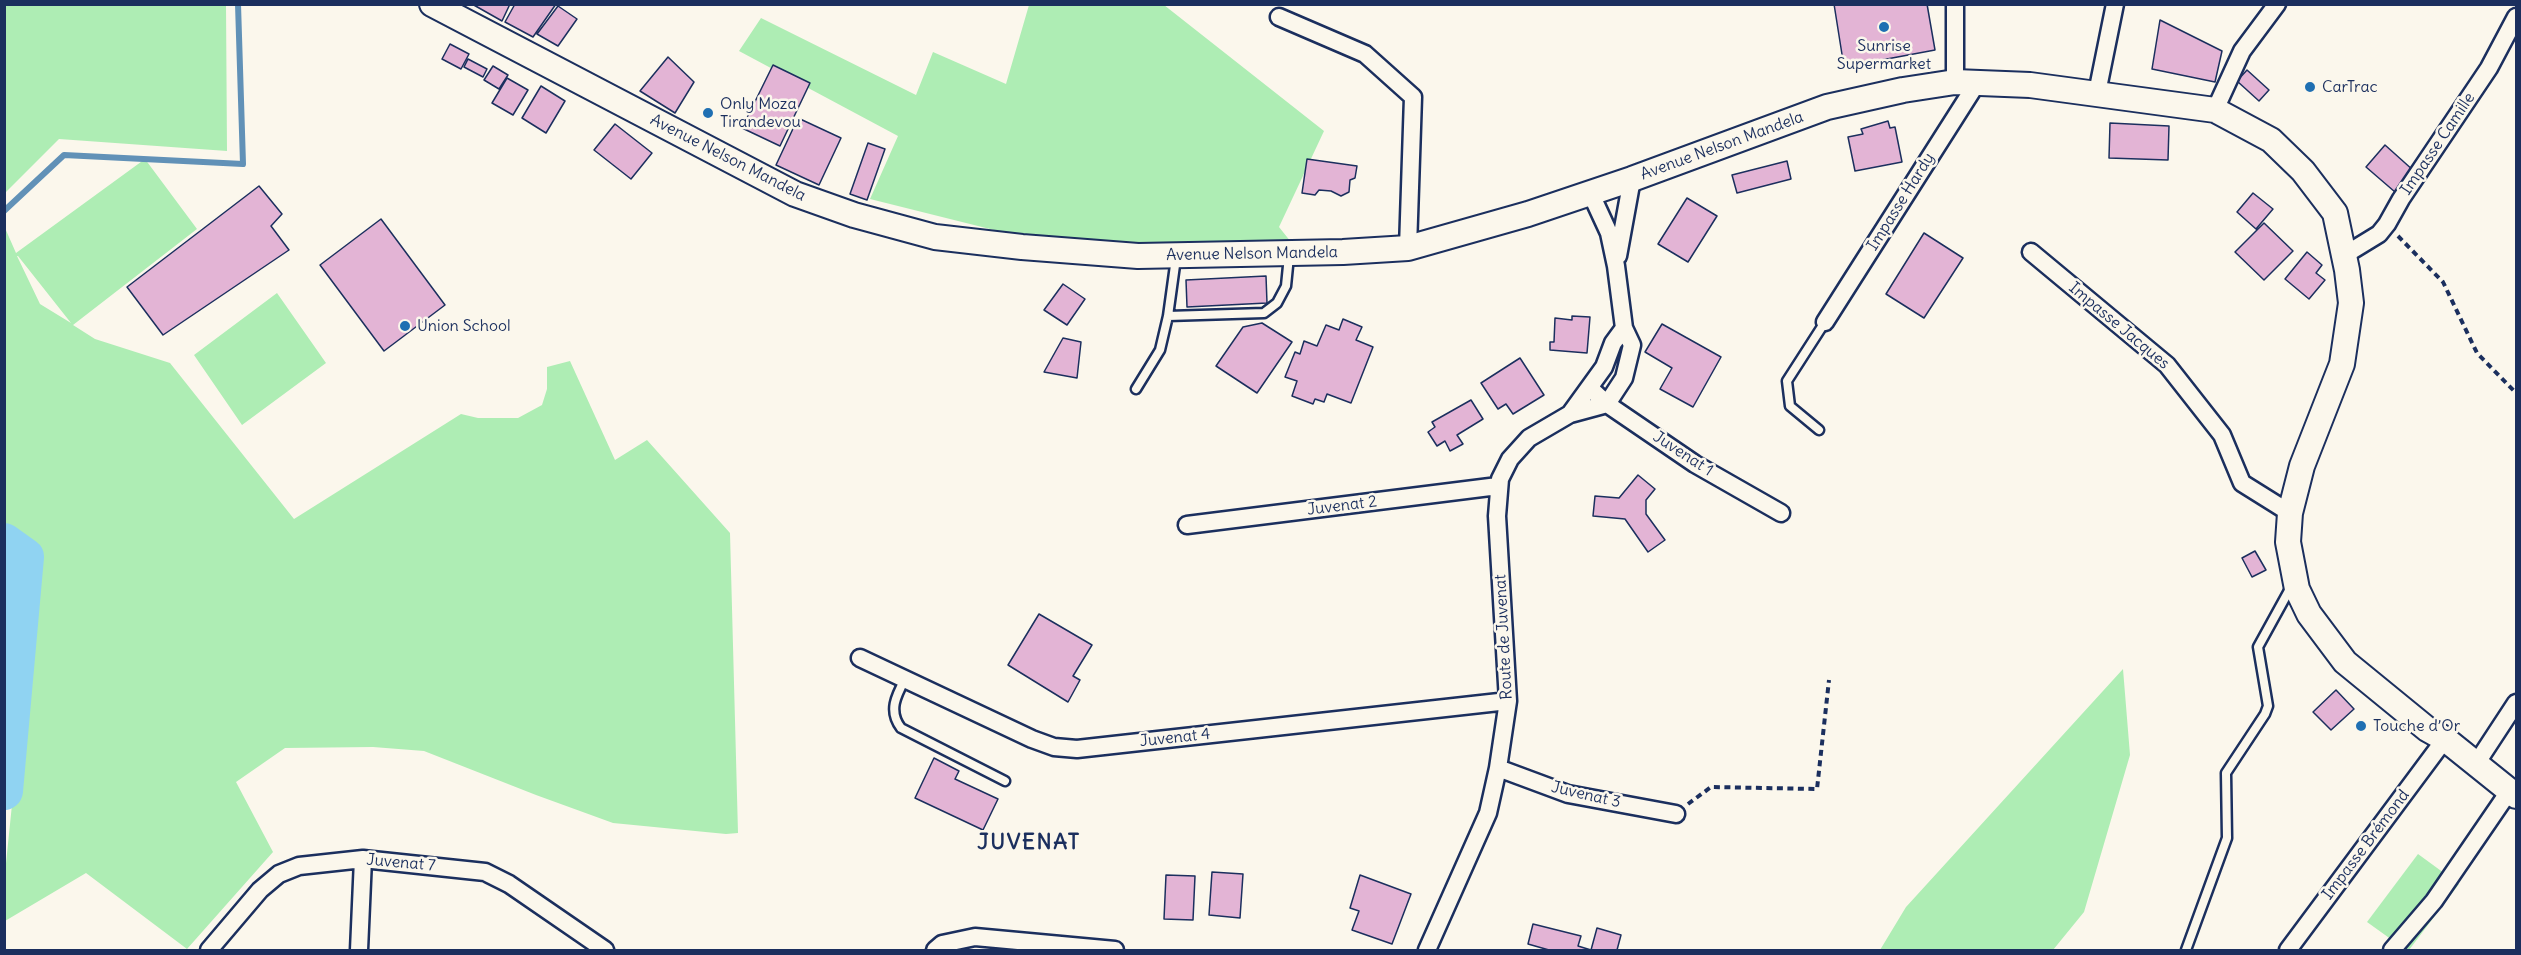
<!DOCTYPE html>
<meta charset="utf-8">
<style>
body{margin:0}
#map{position:relative;width:2521px;height:955px;overflow:hidden;background:#fbf7ec;font-family:Delius,sans-serif}
canvas{display:block}
.frame{position:absolute;inset:0;border:6px solid #1b2f5e;pointer-events:none}
</style>
<div id="map">
<canvas width="2521" height="955"></canvas>
<div class="frame"></div>
</div>
<script>
const context = document.querySelector('canvas').getContext('2d');
context.lineJoin = 'round';
function fill(path, color) {
  context.fillStyle = color;
  context.fill(path, 'evenodd');
}
function trace(path, color, width, dash) {
  context.strokeStyle = color;
  context.lineWidth = width;
  context.lineCap = dash ? 'butt' : 'round';
  context.setLineDash(dash || []);
  context.stroke(path);
}
function write(font, color, halo, rows, align = 'center') {
  context.font = font + ' Delius,sans-serif';
  context.lineWidth = 5;
  context.setLineDash([]);
  context.textBaseline = 'middle';
  context.strokeStyle = halo;
  context.fillStyle = color;
  for (const [text, x, y, turn = 0] of rows) {
    context.save();
    context.translate(x, y);
    context.rotate((+turn || 0) * Math.PI / 180);
    context.textAlign = isNaN(turn) ? turn : align;
    if (halo) context.strokeText(text, 0, 0);
    context.fillText(text, 0, 0);
    context.restore();
  }
}
fill(new Path2D(`
 M5,4L226,5L227,151L59,139L5,193Z
 M1029,5H1164L1324,131L1279,227L1291,242H1042L870,199L898,136L739,51L761,18L916,95L933,52L1006,84Z
 M145,159L197,229L73,325L95,339L170,363L294,519L461,414L478,418H518L542,405L547,389V367L570,361L615,460L647,440L730,533L738,833L726,834L613,823L536,795L424,751L373,747L285,748L236,782L273,852L187,949L86,873L5,921V873L38,550L5,528V228L16,253ZM17,256H18L71,323L40,304Z
 M277,293L326,363L242,425L194,355Z
 M5,560L15,567L5,669Z
 M2123,669L2130,755L2084,912L2053,950H1880L1906,907Z
 M2418,854L2459,884L2409,950H2406L2367,922Z`), '#aeedb4');
trace(new Path2D(`
 M4,211L64,155L243,164L238,4`), '#6191b7', 6);
trace(new Path2D(`
 M4,542L25,557L4,791`), '#90d3f2', 38);
const building = new Path2D(`
 M472,4H510L502,21Z
 M515,4H556L533,37L505,22Z
 M1834,4H1927L1935,50L1844,67Z
 M558,6L577,19L558,46L537,34Z
 M2160,20L2222,51L2215,82L2152,69Z
 M450,44L469,54L461,69L442,59Z
 M668,57L694,82L675,113L640,91Z
 M468,59L487,69L483,77L464,67Z
 M773,65L810,83L780,146L742,128Z
 M493,66L508,75L499,89L484,80Z
 M2247,70L2269,90L2259,101L2237,81Z
 M507,78L528,90L513,115L492,103Z
 M541,86L565,101L546,133L522,118Z
 M798,118L841,138L819,185L776,165Z
 M1888,121L1890,128L1895,127L1902,162L1855,171L1848,137L1863,134L1861,129Z
 M2110,123L2169,126L2168,160L2109,158Z
 M615,124L652,153L631,179L594,150Z
 M868,143L885,149L867,200L850,194Z
 M2385,145L2414,171L2395,192L2366,167Z
 M1307,159L1357,166L1355,178L1350,180L1349,192L1341,196L1331,191L1319,190L1315,195L1302,193Z
 M1787,161L1791,179L1737,193L1732,175Z
 M259,186L282,214L271,226L289,250L163,335L127,287Z
 M2253,193L2273,209L2256,229L2237,212Z
 M1687,198L1717,216L1688,262L1658,244Z
 M381,219L445,305L384,351L320,265Z
 M2264,223L2293,251L2264,280L2235,252Z
 M1924,233L1963,258L1924,318L1886,294Z
 M2307,252L2322,265L2316,273L2325,280L2309,299L2285,279Z
 M1266,276L1267,303L1187,307L1186,280Z
 M1063,284L1085,299L1067,325L1044,310Z
 M1572,316L1590,317L1587,353L1550,350V342H1554L1555,318L1572,320Z
 M1343,319L1362,327L1356,340L1373,347L1351,403L1327,394L1324,402L1315,399L1313,404L1292,396L1297,381L1285,377L1295,352L1300,354L1304,341L1317,346L1326,325L1339,330Z
 M1262,323L1292,342L1257,393L1216,366L1243,327Z
 M1662,324L1721,357L1693,407L1660,389L1672,368L1645,352Z
 M1063,338L1081,342L1077,378L1044,372Z
 M1520,358L1544,395L1513,414L1506,404L1498,409L1481,383Z
 M1471,400L1483,419L1457,435L1463,444L1450,451L1445,441L1437,446L1428,432L1435,427L1432,422Z
 M1638,475L1655,489L1646,500V514L1665,540L1648,552L1625,519L1593,516L1595,496L1619,498Z
 M2255,551L2266,570L2252,577L2242,558Z
 M1039,614L1092,645L1073,676L1080,680L1068,702L1008,665Z
 M2336,690L2354,709L2331,730L2313,712Z
 M934,758L959,771L955,779L998,799L983,830L915,798Z
 M1212,872L1243,874L1240,918L1209,915Z
 M1166,875L1195,876L1193,920L1164,919Z
 M1360,875L1411,894L1392,944L1352,930L1359,911L1350,908Z
 M1533,924L1581,936L1578,946L1591,950L1597,928L1621,935L1617,950H1549L1528,944Z`);
fill(building, '#e3b4d5');
trace(building, '#1b2f5e', 1.5);
const lane = new Path2D(`
 M1168,316L1264,313L1277,303L1286,286L1289,256
 M1136,389L1160,350L1168,316L1176,258
 M1819,430L1790,406L1787,381L1825,322
 M905,679C896,696 888,711 901,728L1005,781
 M2186,950L2227,838L2226,773L2265,714L2268,706L2258,647L2291,587`);
const street = new Path2D(`
 M1955,4V82
 M1279,17L1365,54L1413,97L1408,248
 M2097,93L2115,4
 M2215,110L2242,51L2277,4
 M2031,252L2167,365L2222,435L2242,483L2290,513
 M1618,256L1632,179
 M2343,256L2379,234L2387,224L2401,199L2489,68L2516,17
 M1825,322L1977,83
 M1590,388L1607,404L1695,464L1781,513
 M1570,414L1604,367L1613,343L1624,328
 M1187,525L1498,486
 M860,658L1032,739L1054,747L1077,749L1508,701
 M2476,764L2516,703
 M1498,768L1568,794L1676,814
 M209,950L260,890L279,874L299,866L363,859L485,872L509,884L605,950
 M359,950L363,859
 M935,950L942,944L975,937L1115,950
 M1427,950L1488,813L1498,768L1508,701L1497,516L1500,479L1510,459L1529,438L1570,414L1607,404L1624,378L1632,345L1624,328L1616,266L1609,233L1591,194
 M2288,950L2445,739
 M2392,950L2434,901L2510,790`);
const secondary = new Path2D(`
 M432,4L795,194L854,215L935,237L1022,247L1138,256L1343,252L1408,248L1528,214L1632,179L1827,107L1903,90L1955,82L2030,85L2215,110L2271,140L2303,171L2335,213L2347,270L2351,303L2342,364L2302,466L2290,513L2288,542L2297,589L2309,614L2345,662L2427,729L2445,739L2516,796`);
trace(lane, '#1b2f5e', 13);
trace(street, '#1b2f5e', 21);
trace(secondary, '#1b2f5e', 28);
trace(new Path2D(`
 M2398,236L2443,282L2477,353L2516,393
 M1688,804L1711,787L1817,789L1829,680`), '#1b2f5e', 4, [6, 4.5]);
trace(lane, '#fbf7ec', 8);
trace(street, '#fbf7ec', 16);
trace(secondary, '#fbf7ec', 24);
for (const [x, y, r, color] of [
 [1884,27,6,"#1f6fb2"],
 [2310,87,6,"#1f6fb2"],
 [708,113,6,"#1f6fb2"],
 [405,326,6,"#1f6fb2"],
 [2361,726,6,"#1f6fb2"]
]) {
  const dot = new Path2D();
  dot.arc(x, y, r, 0, 2 * Math.PI);
  context.fillStyle = color;
  context.fill(dot);
  trace(dot, '#fbf7ec', 2);
}
write('16px', '#1b2f5e', '#fbf7ec', [
 ["Sunrise",1884,46,"center"],
 ["Supermarket",1884,64,"center"],
 ["CarTrac",2322,87],
 ["Only Moza",720,104],
 ["Tirandevou",720,122],
 ["Union School",417,326],
 ["Touche d’Or",2373,726]
], 'left');
write('16px', '#1b2f5e', '#fbf7ec', [
 ["Impasse Camille",2438,144,-56],
 ["Avenue Nelson Mandela",1722,146,-20],
 ["Avenue Nelson Mandela",728,158,27],
 ["Impasse Hardy",1901,202,-58],
 ["Avenue Nelson Mandela",1252,254,-1],
 ["Impasse Jacques",2119,326,40],
 ["Juvenat 1",1683,454,33],
 ["Juvenat 2",1342,506,-7],
 ["Route de Juvenat",1504,637,-93],
 ["Juvenat 4",1175,738,-6],
 ["Juvenat 3",1586,795,13],
 ["Impasse Brémond",2366,845,-53],
 ["Juvenat 7",401,863,5]
]);
context.letterSpacing = '1.5px';
write('bold 22px', '#1b2f5e', '#fbf7ec', [
 ["JUVENAT",1029,843]
]);
context.letterSpacing = '0px';
</script>
